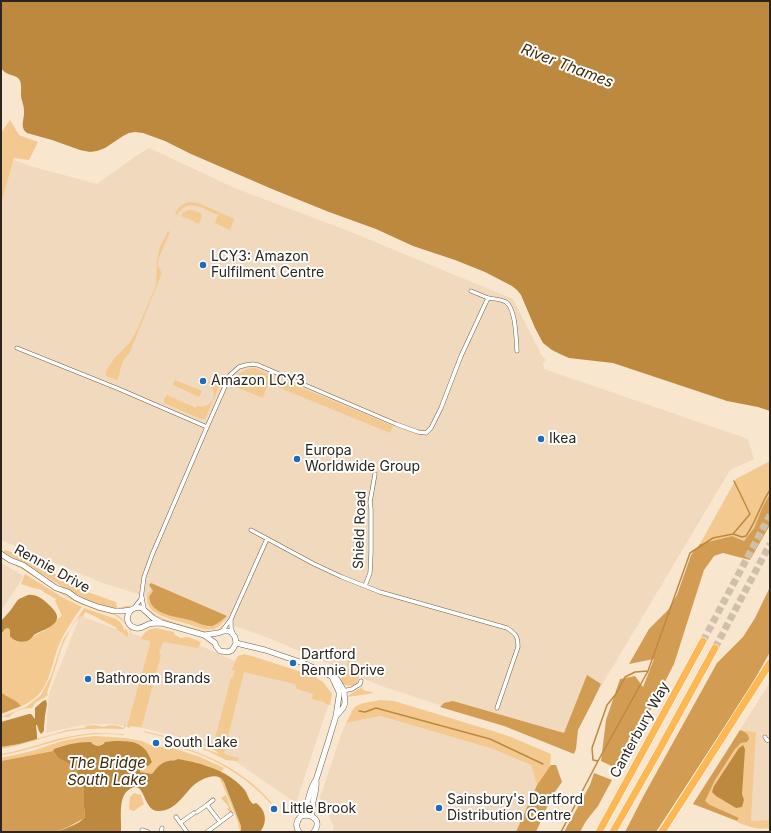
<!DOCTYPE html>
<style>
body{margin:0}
#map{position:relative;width:771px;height:833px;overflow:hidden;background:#f8e6cf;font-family:Inter,sans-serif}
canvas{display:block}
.frame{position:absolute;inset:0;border:2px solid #2c251d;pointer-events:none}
</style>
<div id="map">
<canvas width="771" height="833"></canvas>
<div class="frame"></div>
</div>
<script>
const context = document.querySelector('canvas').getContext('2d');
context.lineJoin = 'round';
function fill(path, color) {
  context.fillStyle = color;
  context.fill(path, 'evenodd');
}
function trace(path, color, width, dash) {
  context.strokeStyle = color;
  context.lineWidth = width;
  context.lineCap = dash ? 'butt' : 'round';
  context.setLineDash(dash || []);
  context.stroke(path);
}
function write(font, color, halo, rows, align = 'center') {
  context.font = font + ' Inter,sans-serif';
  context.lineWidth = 4;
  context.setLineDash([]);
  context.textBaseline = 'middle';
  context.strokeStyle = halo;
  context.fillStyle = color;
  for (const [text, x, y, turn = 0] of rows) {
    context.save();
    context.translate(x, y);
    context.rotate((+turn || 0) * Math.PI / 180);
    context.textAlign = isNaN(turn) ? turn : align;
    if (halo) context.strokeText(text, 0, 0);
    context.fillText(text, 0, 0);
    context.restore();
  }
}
fill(new Path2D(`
 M149,148L237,189L346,230L513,299L542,356L546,360L543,363L544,369L748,439L754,459L730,470L569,740L473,707L469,706L446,707L381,686L269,638L182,608L100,582L1,540V188L14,160L30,166L97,184L136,156Z
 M1,563L24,576L1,611Z
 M80,616L119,630L147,638L188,640L241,664L332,694L296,803L213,746L143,728L109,724H94L77,726L46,733L49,694Z
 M770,682V820L751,821L756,732L740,730Z
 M379,716L493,749L531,765L537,785L517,832H332L334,827L320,798L341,735L346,723Z`), '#f0d9bd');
fill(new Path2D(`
 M10,120L19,135L38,142L29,160L14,158L1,203V133Z
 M191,202L201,204L234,219L230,230L215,223L218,215C204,209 187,197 177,215L175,214C178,207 183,203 191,202Z
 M188,210H193L200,213L202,216L199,224L194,222V221L181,216L183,213Z
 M168,231L170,232L158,260V266L161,270L160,272L162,273L129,354C119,363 122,370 117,380L106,376V371L114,359L131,341L138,328L156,285L157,260L160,247Z
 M255,368L271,375L393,426L390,433L268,383L263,398L231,385C236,374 243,369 255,368Z
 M175,380L202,391L199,397L173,385Z
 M208,381L218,386L219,387L205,419H201L164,403V399L167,395L196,408L197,406C213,410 220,392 207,383Z
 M770,461V494L763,506L754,528L744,541L732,536L700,544L736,479Z
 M5,550L20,555L27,561L63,578L69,583L79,589L116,602L117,608C121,608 128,605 131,606C107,620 49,578 28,565C20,561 12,557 3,552Z
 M1,557L25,569L69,597L82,603L118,615L123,620L130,628L132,635H131C130,628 124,622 119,618C113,613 105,613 99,611C91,608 83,605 76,602C50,589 27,570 1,558Z
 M25,574L62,597L82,607C73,619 64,633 58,647C52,663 50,683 38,695C28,705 15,709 2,714L21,706L4,695L1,692V634L5,629L8,628L10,630C10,640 15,641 24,642L50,627L54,624L56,620L62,616L55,601L56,599L45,593L42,590L33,588L21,584Z
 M152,590L153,591L149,597V601L172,616L193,621L209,627L227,616C224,621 220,627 214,629C205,632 193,625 184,623C172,619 148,615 147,600C146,595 149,592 152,590Z
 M84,608L116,619L121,623L124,628L123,629L124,630L126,629L128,633V637L125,636L124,634L117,630V628L92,615L85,612L83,617L80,616L71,628L63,644L47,693L48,695L35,703L32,708C24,708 14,711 9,717H1L26,707L41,695L51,676L63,640Z
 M148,609C158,620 192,627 208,632C214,632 218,630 223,625V626C219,631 214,632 207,633C194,629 153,621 148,609Z
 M156,628L174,632L175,635L181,638L188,637L196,640L201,642L198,648L164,642L162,644L159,654L161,655L142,726L141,727L130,726V728L127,727L150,644V641L141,639C144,632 148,629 156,628Z
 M244,654L255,657L314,676L323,682L332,694L330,705L326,704L324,702L312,699L313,694L297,689L295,684L244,672L224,753L227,755L239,758L238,761L226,760L208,751L172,739L144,732V731L185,741L219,754L216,751L191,741L213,746L231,678H232L235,671L232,670L236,659L238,656Z
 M348,661C358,666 365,680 352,686L344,685L340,680C343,676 347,673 349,667L347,664Z
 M362,687L363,690L374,693L348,697C350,692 358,691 362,687Z
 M380,700L394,701L493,731L511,737L551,754L550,768L537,785L531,765L493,749L380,716L346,723C349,718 351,712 354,708C360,702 373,702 380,700Z
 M94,725L104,727C108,724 119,725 123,728L124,727V725H126L124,729C106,728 88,728 69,731C46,736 24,745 1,749V747L19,744L67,730L84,728L86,726Z
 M740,730L756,732L751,821L770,820V828C757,830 749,827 737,822L739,818L693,804L730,746Z
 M95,733L124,734V735C104,733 84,734 65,739C43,744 23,752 1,755V754C21,751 39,744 58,739C70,736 83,734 95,733Z
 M95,736L125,738L142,741L150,745L161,747H170L200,757L224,768L221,772C208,765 193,762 178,759L177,760L168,761L152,774L142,773L140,772V769L148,766L152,761C149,756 147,751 143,747C135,739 116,741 105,742C102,746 94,747 91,742L62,746L54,749L53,751L1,761V758L32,751L62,741L77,738Z
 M165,742C207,753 243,770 272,803L271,804C240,770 208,755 164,743Z
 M221,778L223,780L227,789L241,826V832H240L238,822L222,783L220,780Z
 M134,793L141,795L144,804L134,811L130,810L129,808L130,797Z
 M226,795L232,811L230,813L227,809L229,807L221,798Z`), '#f4c990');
fill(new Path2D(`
 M770,494V525L750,560L723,553L714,556L704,570L674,664L620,770L601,761L606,720L620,679L635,676L643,687L654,659L629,664L649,629L668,610L677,595L691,555L700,544L732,536L744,541L754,528L763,506Z
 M151,583L227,616C223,619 215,626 211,626C206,627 198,623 193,621C179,617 150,615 149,597L153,591L149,585Z
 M770,587V652L751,686L656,832H625L644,795L717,663L743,637L755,618Z
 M587,675L601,684L593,701L578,730L576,749L574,754L504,726L440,707L444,703L453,701L564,733Z
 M1,692C7,698 16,699 21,706L1,714Z
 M740,730C745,732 748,733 749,739L747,742L741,743L735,749L715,780L705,801L710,805L739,818L737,821L693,804L730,746Z
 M53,751L58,758L75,767L84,790V807L85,817L83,819L68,827L56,832H1V761Z
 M551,765H556L562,782L552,796L536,832H516L537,785Z
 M594,773L612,780L598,806L586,821L580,832H564L590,785Z`), '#d29d53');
fill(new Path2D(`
 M1,1H770V411L758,407L727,401L613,363L569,358L560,354L552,350L543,343L535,328L521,295L517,290L512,286L485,272L455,260L413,246L376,229L329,212L272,189L191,154L165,141L143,133L135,132L129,133L123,136L105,148L97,151L90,152L80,150L52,140L27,133C19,127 25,119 24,110C24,105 21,100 21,95C21,90 22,83 19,79C15,74 6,76 1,68Z
 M28,595C36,594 41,598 47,603C50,606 56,611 57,616C58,627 41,630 34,635C32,637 30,640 27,641C22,643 13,641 10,636C10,634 10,632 10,630L8,628L5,629L1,634V621L10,611L17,601L19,599Z
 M46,700L47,704L45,716L44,727V731L41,734L39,731L37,725H36L37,735V739L19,744L1,747V722L29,714H31L35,719V708L43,701Z
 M114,741C134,741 144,741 152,762L148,766L140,769V772L152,774C157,768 160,763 168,761C172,760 175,761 178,759C201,763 227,770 243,788C248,793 248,800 253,804L256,803C266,810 268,822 260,832H241V826L224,782C218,771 203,778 195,784C188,790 183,798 176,804C171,808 166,811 159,811C142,812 146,779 130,789C117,796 122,820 121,832H56C64,829 80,824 85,817L84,807V790L75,767L58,758L53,751L54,749C65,745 77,742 89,742H91C94,747 102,747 105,742Z
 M743,745L745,749L742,794L744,800L742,807L736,808L716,796L712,792L714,786L739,748Z`), '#bd893f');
trace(new Path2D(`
 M733,534L750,514L734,481
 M359,711L365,712L376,708L490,739L543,764
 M598,761L593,760L592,748L607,705L616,694L625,677L635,672L648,671
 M561,832L598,761L648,671L690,553L713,538L733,534L742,537L746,536C756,522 760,505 770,490`), '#bd893f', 1.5);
trace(new Path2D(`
 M703,641L770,515
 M715,648L770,544`), '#cfbfab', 7, [7, 3.5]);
const street = new Path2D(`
 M471,291L488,298
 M17,348L119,389L207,427
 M251,530L314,564L342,577L380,592L507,628C516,634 518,636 518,647L497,708
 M365,586L370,573L371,553V509L370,502L375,474
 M142,597L144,609
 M134,608L141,599L144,577L152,555L207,427L230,375L239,367L246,365L253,364L258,365L396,424L418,432L426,433L431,428L441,408L461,356L488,298C494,299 500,299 506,302C516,309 516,339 517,351
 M231,620V627L233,634
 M222,631L231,619L267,539
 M343,691L352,689L360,684L361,681
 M765,737L767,740L770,741
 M207,805L213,800
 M197,812L207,805L220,822
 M176,817L187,832
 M180,823L194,813
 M142,830L148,832
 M161,832L162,828
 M207,832L231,814`);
const secondary = new Path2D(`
 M1,554L10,560L23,565L56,588L68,592L76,598L85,602L98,607L114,611H123L131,610
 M162,623C157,623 153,623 149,624C144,626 142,629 136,628C122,626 126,604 142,608L153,618L162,623L204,635L215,643L216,646L220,651L228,652L232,650L234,647L236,643L235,637L231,632L228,631H224L218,633L204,635
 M236,643L265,650L303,663L325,673L337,679L344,691L345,703L343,708L336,716
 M302,815C309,804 309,788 316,780L329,739L336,716L339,696V692L332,677
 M312,816C310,803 318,792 316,780
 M299,832C295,826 296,821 301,816C313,813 322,821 314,832`);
const highway = new Path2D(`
 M599,832L703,641
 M613,832L657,754L715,648
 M662,832L770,663`);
trace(street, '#70604c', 4.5);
trace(secondary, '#70604c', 6);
trace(highway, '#fff', 8);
trace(street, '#fff', 3.5);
trace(secondary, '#fff', 5);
trace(highway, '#fdb753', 7);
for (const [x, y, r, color] of [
 [203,265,4,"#1f6bba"],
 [203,381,4,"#1f6bba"],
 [541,439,4,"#1f6bba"],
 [297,459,4,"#1f6bba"],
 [293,663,4,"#1f6bba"],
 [88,679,4,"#1f6bba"],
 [156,743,4,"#1f6bba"],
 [439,808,4,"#1f6bba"],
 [274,809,4,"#1f6bba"]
]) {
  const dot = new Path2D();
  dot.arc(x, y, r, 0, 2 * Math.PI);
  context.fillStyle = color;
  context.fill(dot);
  trace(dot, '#fff', 1.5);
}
write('14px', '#2c251d', '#fff', [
 ["LCY3: Amazon",211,257],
 ["Fulfilment Centre",211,273],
 ["Amazon LCY3",211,381],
 ["Ikea",549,439],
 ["Europa",305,451],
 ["Worldwide Group",305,467],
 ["Dartford",301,655],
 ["Rennie Drive",301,671],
 ["Bathroom Brands",96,679],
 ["South Lake",164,743],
 ["Sainsbury's Dartford",447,800],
 ["Distribution Centre",447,816],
 ["Little Brook",282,809]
], 'left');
write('14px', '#2c251d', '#fff', [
 ["Shield Road",360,530,-88],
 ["Rennie Drive",52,569,29],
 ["Canterbury Way",640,730,-61]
]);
write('italic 15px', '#412b0a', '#fff', [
 ["River Thames",567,66,21],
 ["The Bridge",107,763],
 ["South Lake",107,780]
]);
</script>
